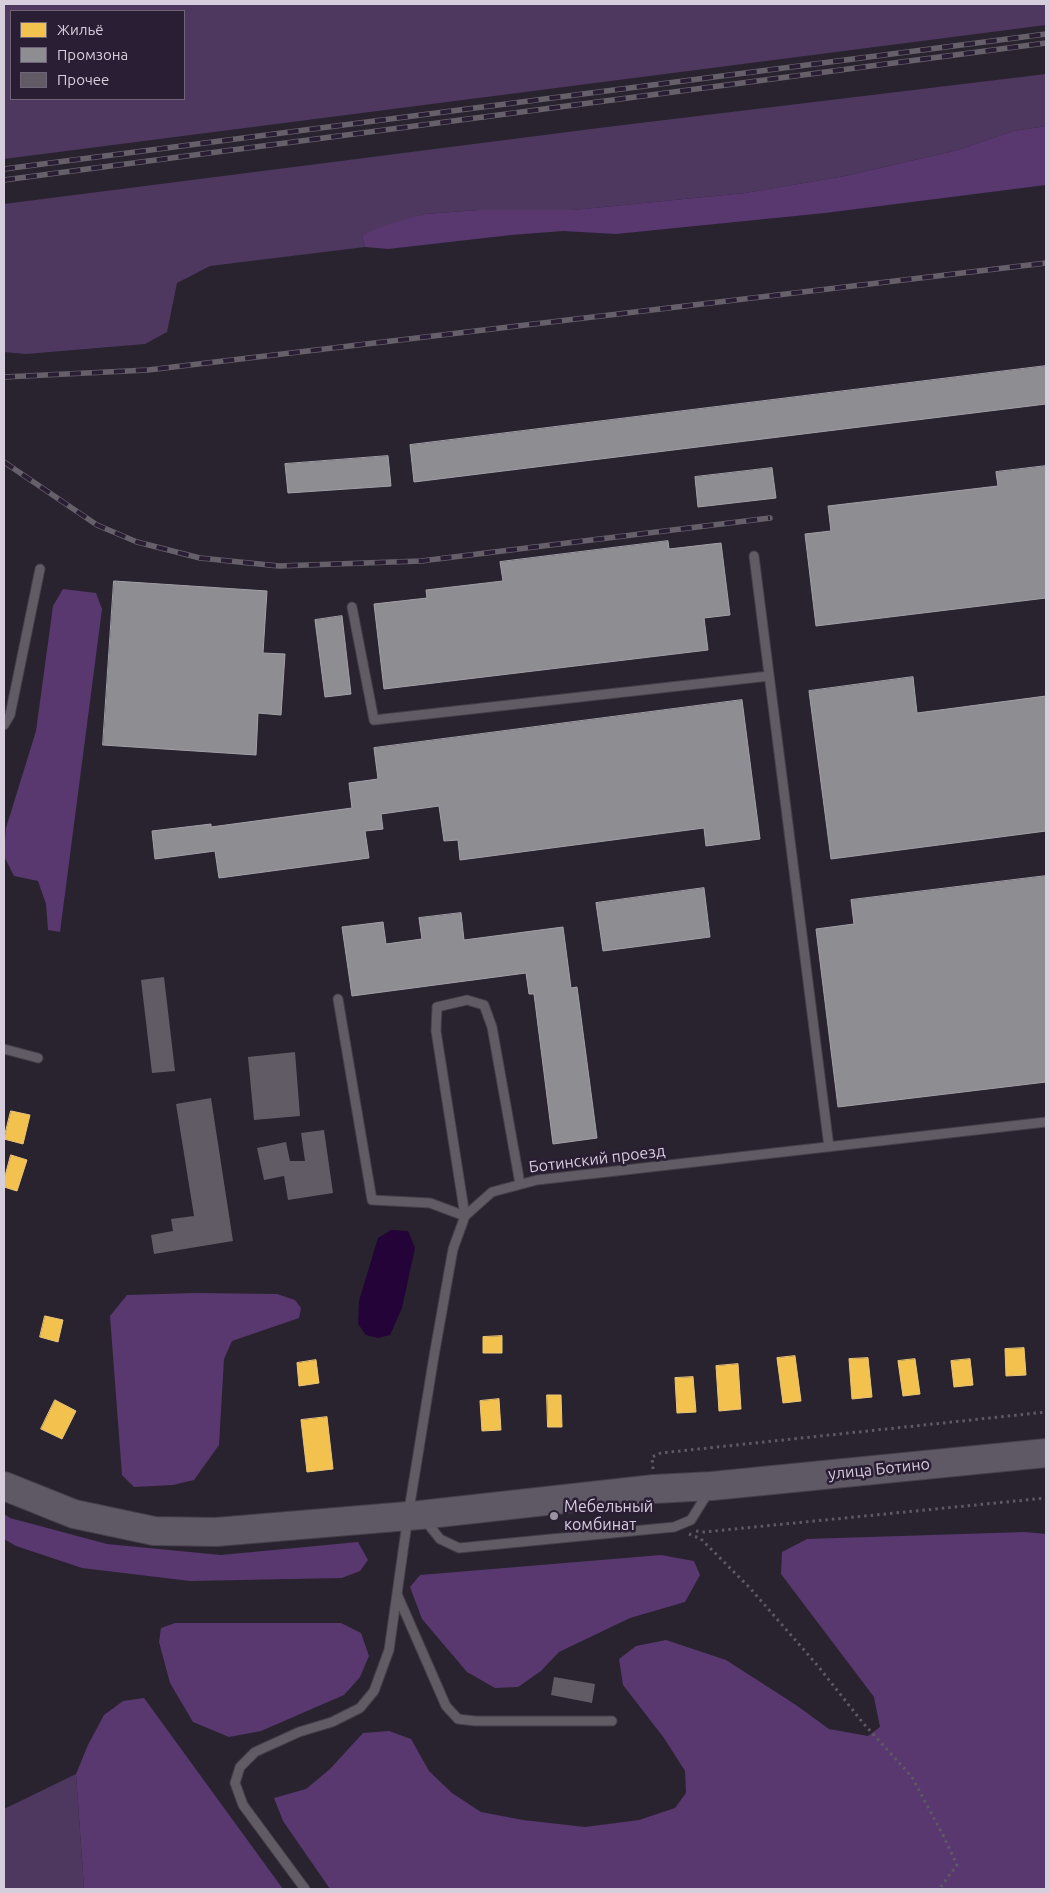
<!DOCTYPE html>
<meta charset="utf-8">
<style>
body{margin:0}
#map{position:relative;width:1050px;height:1893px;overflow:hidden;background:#29232f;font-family:Ubuntu,sans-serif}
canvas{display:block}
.frame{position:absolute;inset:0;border:5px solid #d6cedd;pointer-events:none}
.legend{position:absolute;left:10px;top:10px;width:175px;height:90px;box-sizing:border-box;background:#2a1e34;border:1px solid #6f6478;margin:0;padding:6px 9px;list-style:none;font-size:15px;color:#d6cedd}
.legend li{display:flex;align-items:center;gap:10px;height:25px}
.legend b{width:25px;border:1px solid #6f6478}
</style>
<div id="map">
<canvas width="1050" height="1893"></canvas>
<div class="frame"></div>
<ul class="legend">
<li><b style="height:14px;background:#f2c14e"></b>Жильё</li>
<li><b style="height:14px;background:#8d8d92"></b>Промзона</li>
<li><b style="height:14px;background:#615b65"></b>Прочее</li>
</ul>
</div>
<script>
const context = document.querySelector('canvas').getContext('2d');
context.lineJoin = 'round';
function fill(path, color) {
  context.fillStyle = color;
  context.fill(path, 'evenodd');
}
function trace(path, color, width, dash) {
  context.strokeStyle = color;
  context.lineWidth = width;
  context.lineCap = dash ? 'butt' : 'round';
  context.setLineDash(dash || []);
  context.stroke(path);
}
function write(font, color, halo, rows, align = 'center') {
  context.font = font + ' Ubuntu,sans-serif';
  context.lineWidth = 5;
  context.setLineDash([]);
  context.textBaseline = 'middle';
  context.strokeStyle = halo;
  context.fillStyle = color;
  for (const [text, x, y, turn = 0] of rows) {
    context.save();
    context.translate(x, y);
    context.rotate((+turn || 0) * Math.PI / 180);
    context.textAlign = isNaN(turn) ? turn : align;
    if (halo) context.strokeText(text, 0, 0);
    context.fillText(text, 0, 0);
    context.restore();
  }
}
fill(new Path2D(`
 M4,4H1046V25L4,159ZM11,11H184V99H11Z
 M1046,74V126L1013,131L958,150L845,176L745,193L573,210H479L425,214L362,235L365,247L210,266L177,283L167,332L145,344L26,354L4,352V204L607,127Z
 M76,1774L84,1889H4V1809Z`), '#4e385f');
fill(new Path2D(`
 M1046,126V185L825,213L616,234L563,231L511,235L388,249L365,247L362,235L386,225L425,214L479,210H573L745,193L845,176L958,150L1013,131Z
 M63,589L96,593L102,609L60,932L48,930L46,904L38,881L14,876L4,856L6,828L36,731L53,606Z
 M196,1293L277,1294L295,1300L301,1308L299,1318L232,1341L224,1359L219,1445L194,1480L173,1485L134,1487L122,1475L110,1316L127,1295Z
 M4,1514L10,1518L107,1544L221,1555L358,1542L368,1560L360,1571L342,1578L190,1581L82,1568L16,1546L4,1539Z
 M1025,1532L1046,1534V1889H330L283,1821L274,1798L306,1789L330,1769L363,1733L389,1731L411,1739L429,1771L452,1793L481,1812L523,1820L585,1827L639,1820L675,1808L686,1793L685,1771L664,1738L623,1685L619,1659L636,1646L666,1640L726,1660L796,1705L829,1729L868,1736L880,1727L874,1697L781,1574L782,1552L807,1539Z
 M661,1555L694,1561L700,1575L685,1602L630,1618L559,1652L541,1671L518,1687L495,1688L467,1672L422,1619L410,1587L420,1575Z
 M175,1623H341L361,1633L369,1656L360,1677L344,1695L261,1731L229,1737L193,1722L170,1683L159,1642L161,1628Z
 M144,1698L283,1889H84L76,1774L88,1745L104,1715L123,1701Z`), '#58386f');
fill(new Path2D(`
 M391,1230L408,1231L415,1248L402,1308L390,1335L378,1338L366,1335L358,1324L359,1301L378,1238Z`), '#240338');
const homes = new Path2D(`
 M11,1111L30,1115L23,1144L4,1139Z
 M11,1155L27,1160L17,1191L4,1187V1180Z
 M45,1316L63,1320L58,1342L40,1337Z
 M502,1336V1353H483V1337Z
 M1024,1348L1026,1375L1006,1376L1005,1349Z
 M795,1356L801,1401L783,1403L777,1358Z
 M868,1358L872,1397L852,1399L849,1359Z
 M915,1359L920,1394L903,1396L898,1361Z
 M970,1359L973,1385L954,1387L951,1361Z
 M316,1360L319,1383L299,1386L297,1363Z
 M738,1364L741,1409L719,1411L716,1366Z
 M693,1377L696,1412L677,1413L675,1378Z
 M547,1395H561L562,1427H548Z
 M499,1399L501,1430L482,1431L480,1401Z
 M55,1400L76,1411L62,1439L41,1429Z
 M327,1417L333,1469L307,1472L301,1420Z`);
fill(homes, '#f2c14e');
trace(homes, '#eac579', 1);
const industry = new Path2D(`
 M1046,366V404L414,482L410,445Z
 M388,456L391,486L288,493L285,464Z
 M1046,466V598L816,626L805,534L831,531L828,506L998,486L996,472Z
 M772,468L776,498L698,507L695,477Z
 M668,541L669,549L721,543L730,615L704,618L708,650L384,689L374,604L427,598L426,590L503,581L500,562Z
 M114,581L267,591L263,653L285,654L281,715L258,713L256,755L103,745Z
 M342,616L351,694L325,697L315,620Z
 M913,677L917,713L1046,696V831L831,859L809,691Z
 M742,700L760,839L706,846L704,828L460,860L458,840L444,841L439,806L381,814L383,829L365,831L369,858L219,878L215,851L155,859L152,831L211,824V827L352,808L349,783L378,779L374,748Z
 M1046,876V1082L838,1107L816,929L854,924L851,900Z
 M704,888L710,937L603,951L596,903Z
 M461,913L464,940L563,927L571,988L577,987L597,1138L553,1144L534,994H529L526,973L352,996L342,927L383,922L386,944L422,939L419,918Z`);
fill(industry, '#8d8d92');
trace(industry, '#a3a0a8', 1);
fill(new Path2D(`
 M164,977L175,1071L152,1073L141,980Z
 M295,1052L300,1116L254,1120L248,1057Z
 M211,1098L233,1241L154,1254L151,1235L173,1231L171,1219L194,1216L176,1104Z
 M324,1130L333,1193L288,1200L284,1176L264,1180L257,1148L286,1142L290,1161H305L301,1133Z
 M554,1677L595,1684L592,1703L551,1695Z`), '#615b65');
const lane = new Path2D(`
 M754,556L829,1147
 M352,607L374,720L769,676
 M4,725L10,715L40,569
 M338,999L372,1200L430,1203L465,1216L436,1031L437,1007L467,1000L484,1005L492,1027L520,1184
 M4,1049L38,1058
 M424,1519L440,1539L459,1548L674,1527L691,1520L709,1491
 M397,1594L446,1706L458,1719L475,1721H612
 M305,1889L243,1805L235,1783L240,1767L255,1752L299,1732L332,1722L360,1708L374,1691L389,1650L408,1516L434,1356L453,1249L465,1216L492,1192L537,1180L1046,1122`);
const primary = new Path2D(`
 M4,1486L74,1514L154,1531L216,1532L420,1515L654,1489L712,1486L1046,1453`);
trace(lane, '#453f4a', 11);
trace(primary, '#453f4a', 30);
trace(new Path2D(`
 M653,1469L652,1457L661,1453L1046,1412
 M696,1531L704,1532L1046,1498
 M689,1534L701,1539L749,1587L818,1666L863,1723L912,1777L943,1835L957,1865L939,1889`), '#5f5963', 3, [2.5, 4]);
trace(lane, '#605b65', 9);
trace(primary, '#5f5965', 28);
const rail = new Path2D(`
 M4,169L1046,34
 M4,180L1046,43
 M4,377L148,370L1046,263
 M4,462L97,525L137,542L200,558L279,566L421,561L770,518`);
trace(rail, '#65606a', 5.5);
trace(rail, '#2a1e34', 4, [11]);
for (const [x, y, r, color] of [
 [554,1516,5,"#9992a0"]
]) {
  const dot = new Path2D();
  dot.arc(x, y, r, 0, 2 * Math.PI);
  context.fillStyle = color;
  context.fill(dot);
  trace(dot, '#2a1e34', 2);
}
write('16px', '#d6cedd', '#2a1e34', [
 ["Ботинский проезд",597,1159,-7],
 ["улица Ботино",879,1469,-6]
]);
write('16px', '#d6cedd', '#2a1e34', [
 ["Мебельный",564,1507],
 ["комбинат",564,1525]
], 'left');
</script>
